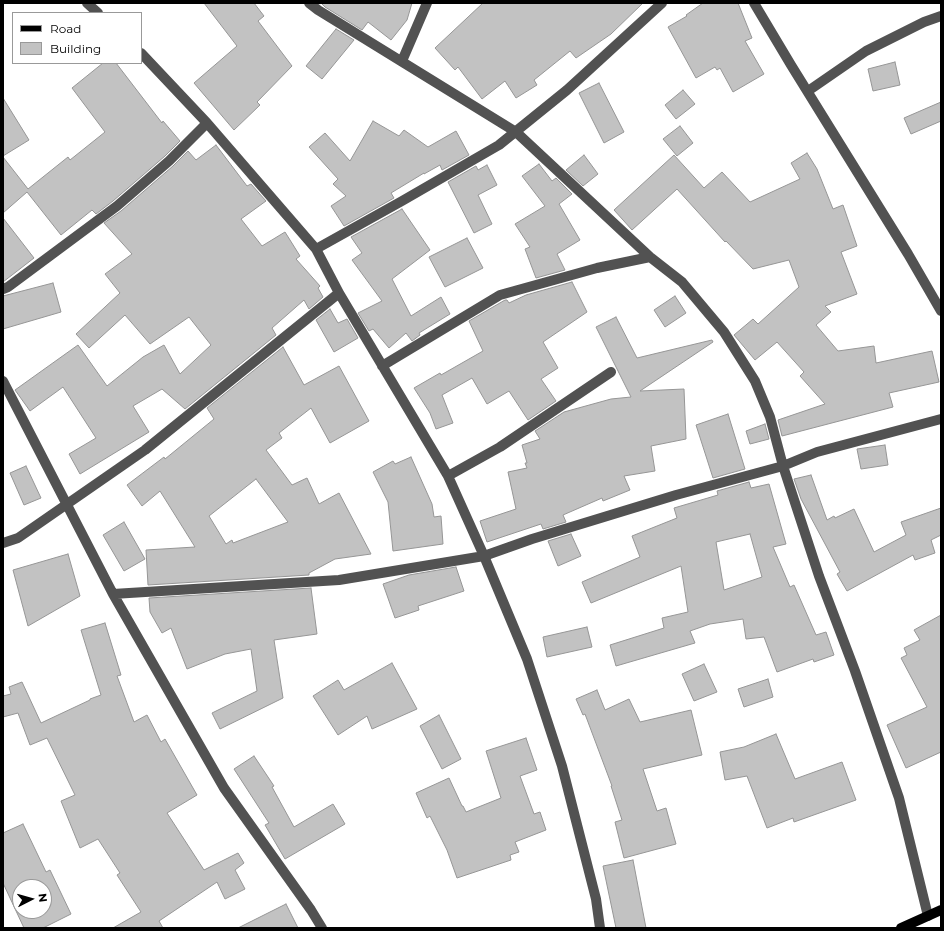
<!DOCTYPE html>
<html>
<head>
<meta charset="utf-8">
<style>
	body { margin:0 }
	#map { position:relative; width:944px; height:931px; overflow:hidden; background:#fff; font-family:Montserrat,sans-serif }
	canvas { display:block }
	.frame { position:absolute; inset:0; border:4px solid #000; pointer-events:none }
	.legend { position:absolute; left:12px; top:12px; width:130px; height:52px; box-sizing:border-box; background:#fff; border:1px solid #999; margin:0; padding:5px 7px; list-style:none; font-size:12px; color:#000 }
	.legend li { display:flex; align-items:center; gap:8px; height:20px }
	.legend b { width:20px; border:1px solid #999 }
	.north { position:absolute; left:12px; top:879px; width:40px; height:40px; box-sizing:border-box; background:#fff; border:1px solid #999; border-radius:50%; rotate:84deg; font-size:11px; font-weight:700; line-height:16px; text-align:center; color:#000 }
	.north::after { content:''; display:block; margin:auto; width:14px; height:18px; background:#000; clip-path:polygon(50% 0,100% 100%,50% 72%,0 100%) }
</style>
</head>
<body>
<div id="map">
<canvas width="944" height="931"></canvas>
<div class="frame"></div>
<ul class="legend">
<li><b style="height:5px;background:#000"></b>Road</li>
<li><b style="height:11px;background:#c2c2c2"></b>Building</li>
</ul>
<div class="north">N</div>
</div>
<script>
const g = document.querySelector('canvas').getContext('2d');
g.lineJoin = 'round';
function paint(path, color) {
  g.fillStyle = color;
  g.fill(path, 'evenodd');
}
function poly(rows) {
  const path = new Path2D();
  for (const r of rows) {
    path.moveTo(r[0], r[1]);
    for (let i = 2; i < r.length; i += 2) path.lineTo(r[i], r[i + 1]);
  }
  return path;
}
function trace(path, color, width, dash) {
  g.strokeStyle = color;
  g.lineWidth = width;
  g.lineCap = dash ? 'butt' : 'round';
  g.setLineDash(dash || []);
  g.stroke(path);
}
const building = poly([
	[204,3,254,3,264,16,258,21,292,66,257,102,260,105,234,130,194,83,237,46,204,3],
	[321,3,412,3,407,20,391,40,368,22,362,30,325,7,321,3],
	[483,3,643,3,611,34,576,58,570,51,534,80,537,85,516,98,505,81,482,99,458,67,455,70,435,48,483,3],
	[703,3,738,3,752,38,745,41,764,74,733,92,720,68,717,70,715,67,696,78,668,27,687,16,686,15,703,3],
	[336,29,354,40,322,79,306,66,336,29],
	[895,62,900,85,873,91,868,69,895,62],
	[103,63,116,63,162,123,163,121,180,141,165,156,113,201,96,214,92,210,61,235,27,192,3,213,3,157,28,189,68,157,70,160,105,132,72,88,103,63],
	[599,83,624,132,604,143,579,93,599,83],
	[683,90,695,104,676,119,665,105,683,90],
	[3,98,29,140,3,156,3,98],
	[941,102,941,121,911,134,904,118,941,102],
	[373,121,399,136,404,130,428,147,456,131,469,155,442,170,440,165,424,174,424,173,391,193,394,198,344,226,331,206,346,196,333,184,338,179,309,147,325,133,350,161,373,121],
	[680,126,693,143,677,156,663,139,680,126],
	[216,145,247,186,251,184,266,201,241,219,262,246,285,232,300,256,296,259,320,286,318,288,323,297,309,309,304,300,272,328,276,335,185,409,162,389,133,406,149,432,80,474,69,454,96,438,63,387,30,411,15,390,78,345,107,386,143,357,164,345,180,374,211,345,189,317,150,344,125,315,89,348,76,334,120,293,105,274,132,254,104,223,121,211,173,166,188,151,196,160,216,145],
	[807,153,817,169,833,209,843,205,857,246,841,252,857,294,825,306,831,312,816,325,838,351,874,346,876,363,932,351,939,382,889,393,893,407,782,436,778,420,825,404,800,376,804,372,777,342,755,360,734,335,753,319,758,324,799,287,789,260,753,269,726,241,725,242,677,189,632,230,614,210,674,155,704,188,722,172,750,202,800,179,791,163,807,153],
	[584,155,598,174,583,186,566,170,584,155],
	[539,164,552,181,556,178,572,194,559,204,580,240,557,254,565,270,536,278,525,249,530,247,515,224,545,206,522,176,539,164],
	[487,165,497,185,478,195,492,224,474,233,448,182,476,166,478,170,487,165],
	[402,209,430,250,392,279,411,316,441,297,450,314,419,333,420,335,412,341,406,333,389,348,373,329,369,331,358,313,382,301,352,260,362,253,351,237,402,209],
	[3,218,34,258,3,282,3,218],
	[467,238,483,268,445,287,429,257,467,238],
	[572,282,587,312,543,342,558,368,541,379,556,401,528,420,509,391,487,404,472,378,442,395,453,423,436,429,430,413,414,388,440,373,441,375,483,351,469,321,505,300,507,300,509,303,526,295,572,282],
	[53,283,61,312,3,329,3,296,53,283],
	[675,296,686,313,665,327,654,310,675,296],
	[330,309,338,323,347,319,358,338,334,352,316,320,330,309],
	[616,317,637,358,712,340,713,342,640,391,684,389,686,439,651,446,655,471,624,476,630,490,603,501,602,498,563,515,566,522,543,529,541,524,487,542,480,521,516,509,508,472,527,468,525,463,527,463,522,445,540,439,535,431,564,412,611,399,631,397,596,327,616,317],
	[283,347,304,385,339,366,369,421,330,443,311,408,279,433,282,438,266,450,292,485,307,478,319,504,339,493,371,554,335,559,309,573,309,575,148,585,146,550,195,547,160,491,142,506,127,485,164,457,165,459,214,419,207,408,283,347],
	[256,479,288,522,233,543,232,540,226,544,209,516,256,479],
	[728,414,745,469,713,478,696,425,728,414],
	[765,424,769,439,750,444,746,431,765,424],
	[885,445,888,465,861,469,857,449,885,445],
	[411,457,432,504,434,517,441,516,443,544,393,551,388,502,373,472,393,461,395,464,411,457],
	[26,466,41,498,24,505,10,473,26,466],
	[811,475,827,520,834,516,835,518,854,509,874,552,906,535,901,522,941,508,941,535,931,540,935,553,915,560,913,555,847,591,837,574,840,572,801,499,794,479,811,475],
	[749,482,751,488,769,484,786,544,773,547,790,587,794,585,816,635,826,632,834,655,814,662,813,659,777,672,764,637,746,639,743,619,710,624,690,631,695,643,616,666,610,645,664,628,662,618,688,612,681,566,591,603,582,582,640,557,632,536,677,518,674,508,718,495,717,491,749,482],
	[750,534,762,577,724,590,716,542,750,534],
	[124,522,145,559,124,571,103,535,124,522],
	[571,534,581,556,558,566,548,541,571,534],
	[68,554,80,596,28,626,13,570,68,554],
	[456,567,464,591,418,606,419,610,395,618,383,584,409,575,456,567],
	[311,588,317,634,274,640,283,698,220,729,212,713,257,691,251,649,225,654,187,669,171,628,162,633,150,612,149,598,311,588],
	[941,615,941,752,906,768,887,725,927,707,901,658,907,655,904,648,920,640,914,630,941,615],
	[105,623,121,675,117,676,134,722,147,715,161,742,165,739,197,795,167,813,204,870,238,853,244,863,235,870,245,889,225,899,217,882,159,921,163,928,113,928,141,912,117,875,120,873,98,839,80,848,61,801,75,795,47,738,30,745,18,713,3,717,3,696,11,694,9,687,22,682,41,723,90,700,90,699,101,695,81,630,105,623],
	[587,627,592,647,547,657,543,637,587,627],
	[392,663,417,709,372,729,367,716,338,735,313,696,338,680,344,690,392,663],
	[704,664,717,692,694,701,682,674,704,664],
	[768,679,773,697,744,707,738,689,768,679],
	[597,690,605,710,629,699,640,722,691,710,702,755,643,769,657,811,666,808,676,844,624,858,615,822,622,820,611,786,612,786,585,714,583,715,576,699,597,690],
	[439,715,461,759,442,769,420,726,439,715],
	[776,734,795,779,842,762,856,800,794,822,793,818,767,828,747,776,725,780,720,752,744,747,776,734],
	[526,738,537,770,520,776,534,814,540,812,546,830,515,842,519,852,510,855,511,860,457,878,447,850,430,816,427,818,416,793,449,778,462,806,463,806,466,812,501,798,486,751,526,738],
	[254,756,274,786,272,787,294,827,333,804,345,824,285,859,265,825,269,823,234,769,254,756],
	[23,824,46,872,50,870,71,914,43,928,24,928,3,883,3,833,23,824],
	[20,887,44,887,44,911,20,911,20,887],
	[633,860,646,928,616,928,603,866,633,860],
	[286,904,298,928,238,928,286,904]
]);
const minor = poly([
	[87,3,98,13],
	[309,3,318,10,516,132,650,257,682,282,724,332,755,381,770,417,783,466,819,576,855,671,899,798,928,916],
	[754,3,791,65,908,254,941,311],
	[141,53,207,123,316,249,339,293,448,476,484,556,527,659,562,766,596,899,600,928],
	[402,61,427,3],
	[808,91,866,51,924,22,941,16],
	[316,249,402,201,499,145,567,90,662,3],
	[3,289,8,287,117,206,169,161,207,123],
	[382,366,500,295,597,268,650,257],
	[3,381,113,594,224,788,311,910,322,928],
	[448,476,500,447,611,372],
	[3,543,18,538,145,450,339,293],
	[113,594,339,580,484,556,532,539,676,495,783,466,817,452,941,419]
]);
const major = poly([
	[901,928,941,910]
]);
paint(building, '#c2c2c2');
trace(building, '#969696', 1);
trace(minor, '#525252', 10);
trace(major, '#000', 10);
</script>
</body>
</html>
